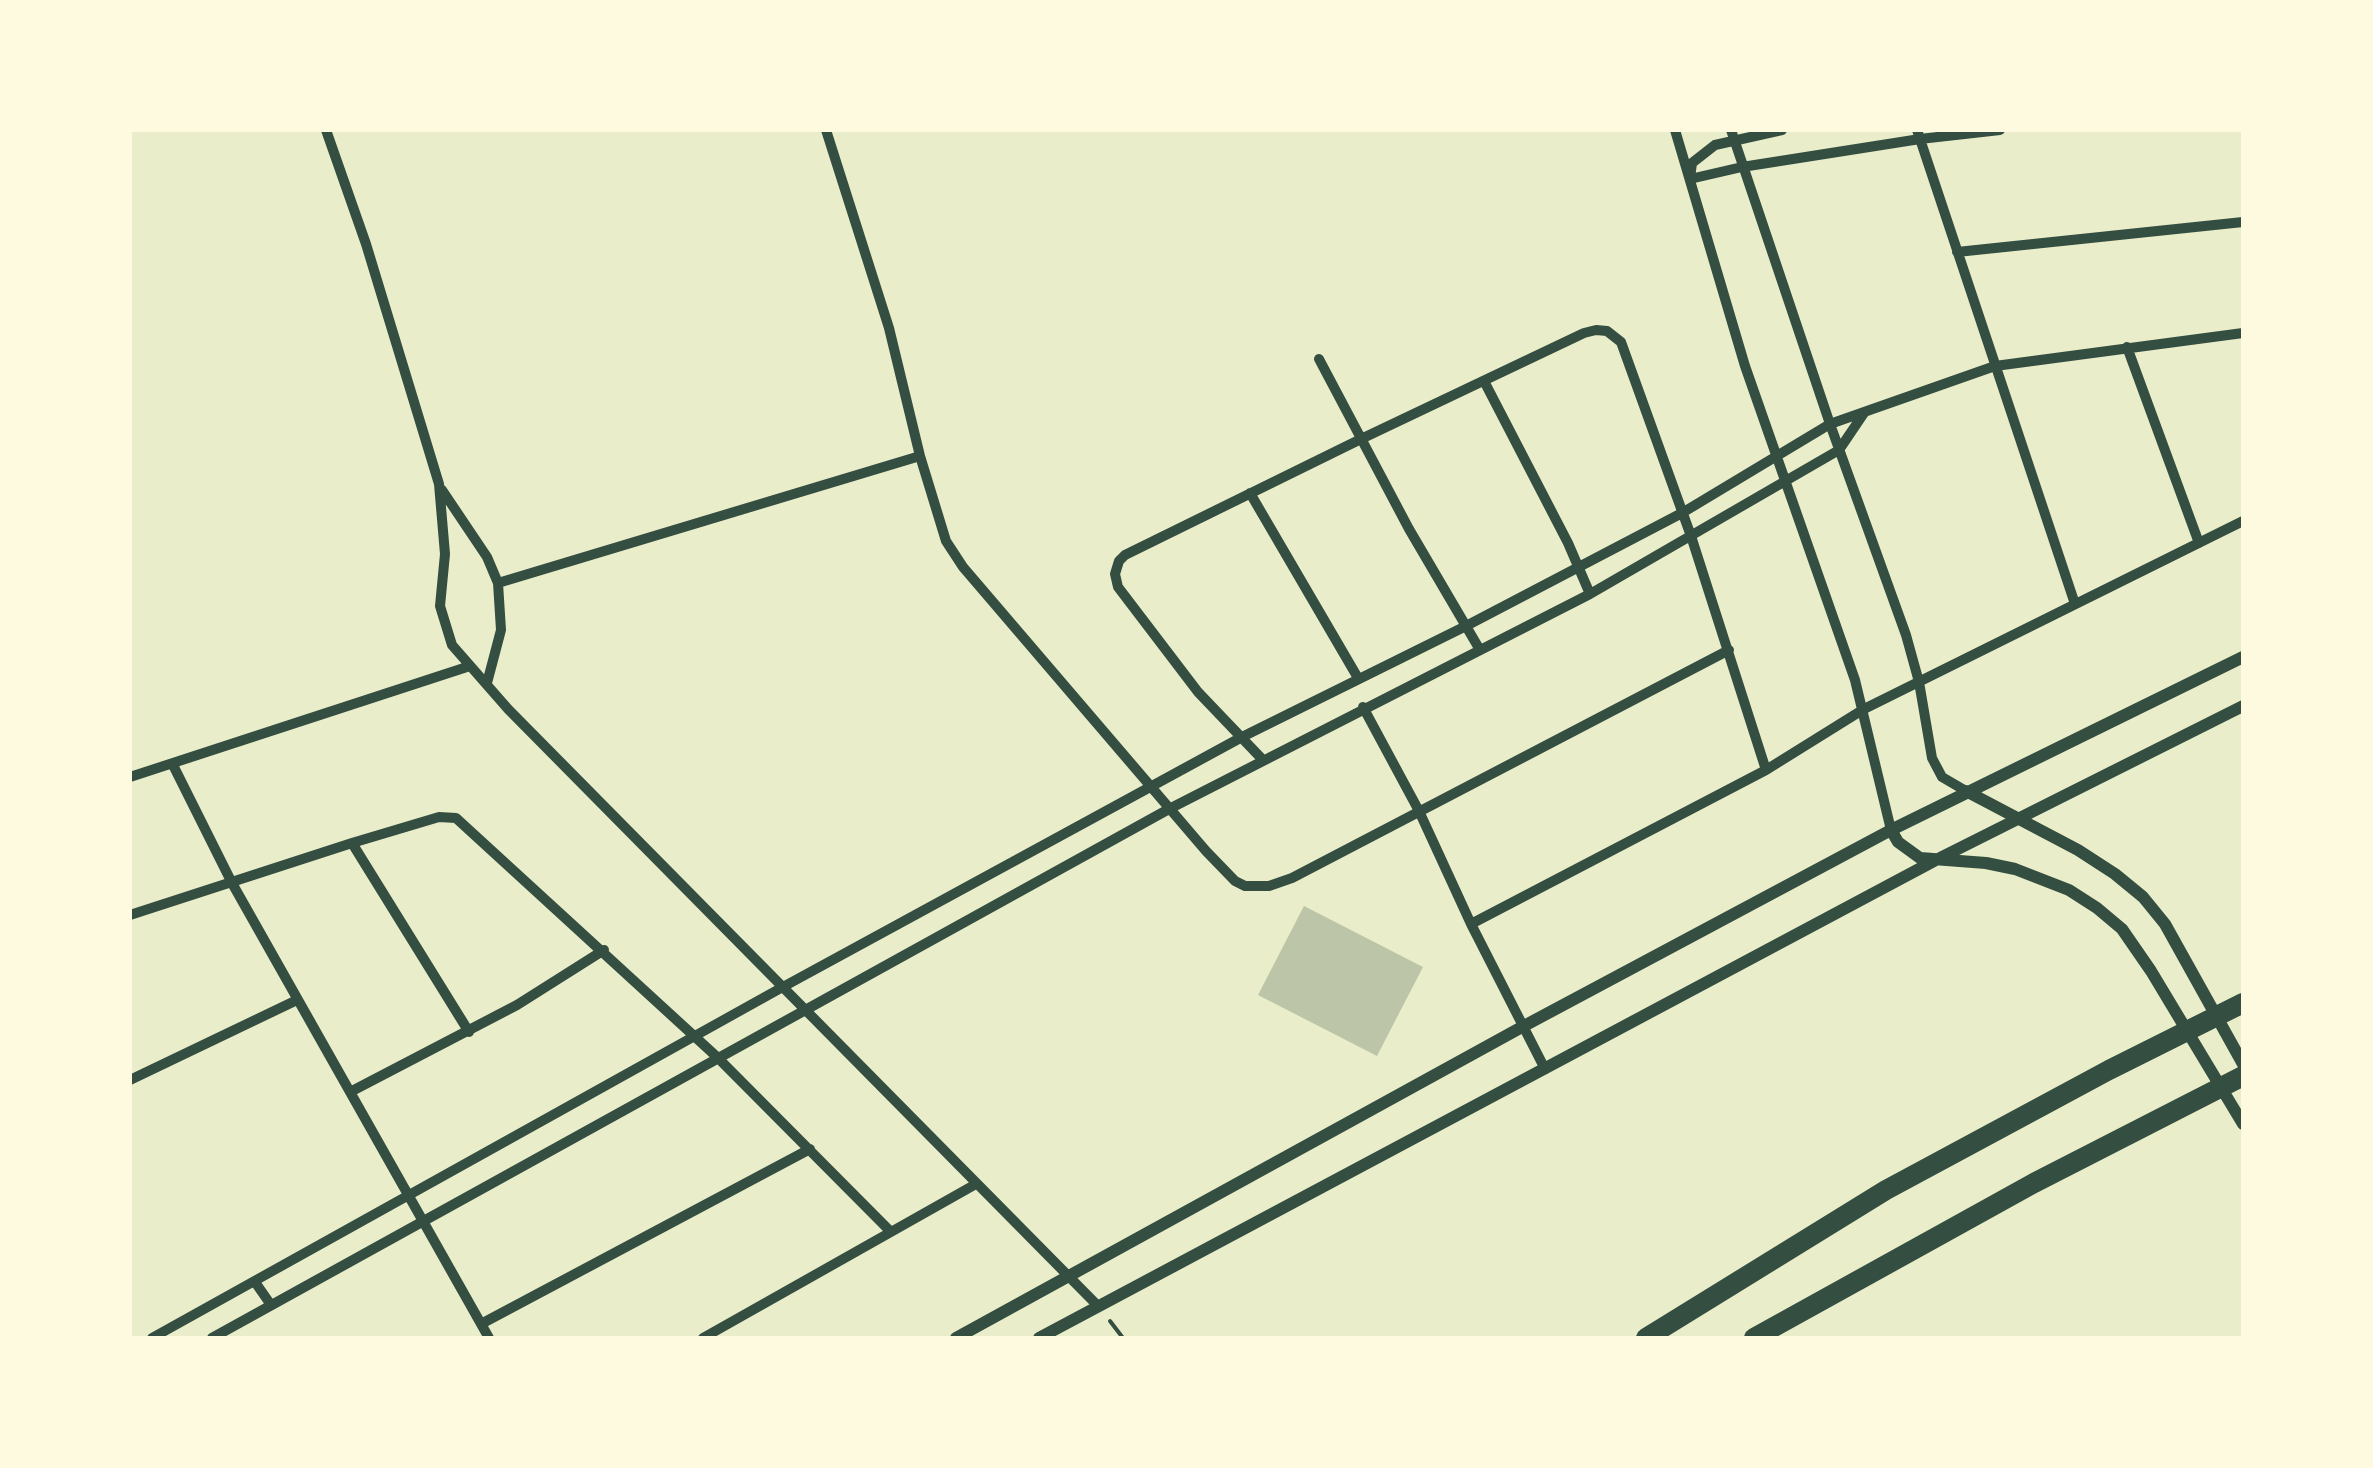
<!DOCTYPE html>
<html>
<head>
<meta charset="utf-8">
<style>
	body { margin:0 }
	#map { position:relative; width:2373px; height:1468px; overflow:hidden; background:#e9edc9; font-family:Helvetica,sans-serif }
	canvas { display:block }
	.frame { position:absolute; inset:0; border:132px solid #fefae0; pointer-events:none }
</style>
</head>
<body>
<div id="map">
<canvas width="2373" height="1468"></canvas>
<div class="frame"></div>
</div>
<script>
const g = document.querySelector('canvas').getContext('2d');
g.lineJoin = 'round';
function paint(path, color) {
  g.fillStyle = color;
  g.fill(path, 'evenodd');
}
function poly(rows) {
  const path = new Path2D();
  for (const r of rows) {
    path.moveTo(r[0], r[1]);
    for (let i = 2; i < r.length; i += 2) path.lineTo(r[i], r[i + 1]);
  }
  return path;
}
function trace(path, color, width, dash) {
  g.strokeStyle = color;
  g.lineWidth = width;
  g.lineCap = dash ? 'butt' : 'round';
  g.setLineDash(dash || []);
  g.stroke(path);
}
const building = poly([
	[1304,906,1423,967,1377,1056,1258,995]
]);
const path = poly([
	[1110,1321,1123,1338]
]);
const minor = poly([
	[326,130,366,244,439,484,445,554,440,606,452,645,508,709,1098,1306],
	[826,130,889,328,920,456,946,541,963,567,1206,851,1235,881,1245,886,1269,886,1292,878,1729,650],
	[1675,130,1745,366,1855,680,1891,830],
	[1731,130,1830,424,1906,635,1919,682,1932,758,1942,777,1966,791],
	[1782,130,1715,145,1692,163,1690,179,1742,167,1920,139,2000,130],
	[1917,130,2075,604],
	[1957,252,2243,222],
	[2127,347,2199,543],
	[1319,359,1409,529,1480,650],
	[1484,381,1568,543,1590,594],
	[442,490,487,557,498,583,501,630,487,683],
	[1250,493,1358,678],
	[498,583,920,456],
	[1363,707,1419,811,1471,924,1545,1069],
	[1262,759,1198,692,1118,587,1115,574,1119,561,1125,555,1361,439,1584,333,1596,330,1607,331,1621,342,1691,536,1766,770],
	[173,765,232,883,489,1338],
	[130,777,470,666],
	[352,843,469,1032],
	[130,915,352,843,439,817,456,818,717,1057,891,1232],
	[1471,924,1766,770,1864,709,2243,521],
	[130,1080,297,1000],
	[352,1091,517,1005,604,950],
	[255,1282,271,1305],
	[481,1324,810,1149],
	[152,1338,781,988,1242,737,1466,626,1682,513,1830,424,1995,366,2243,333],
	[212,1338,1169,809,1590,594,1839,450,1864,413],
	[703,1338,976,1184]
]);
const tertiary = poly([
	[1966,791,2078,850,2115,874,2143,897,2165,924,2243,1064],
	[1891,830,1898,842,1920,858,1986,863,2015,869,2069,890,2097,908,2122,929,2151,971,2243,1124],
	[956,1338,1522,1027,1891,830,2243,657],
	[1039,1338,1934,861,2243,706]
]);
const motorway = poly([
	[1646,1338,1886,1190,2109,1070,2243,1003],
	[1754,1338,2034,1183,2243,1076]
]);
paint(building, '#bcc5a7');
trace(path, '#344e41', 4);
trace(minor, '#344e41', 10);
trace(tertiary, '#344e41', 12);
trace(motorway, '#344e41', 20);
</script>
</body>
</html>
